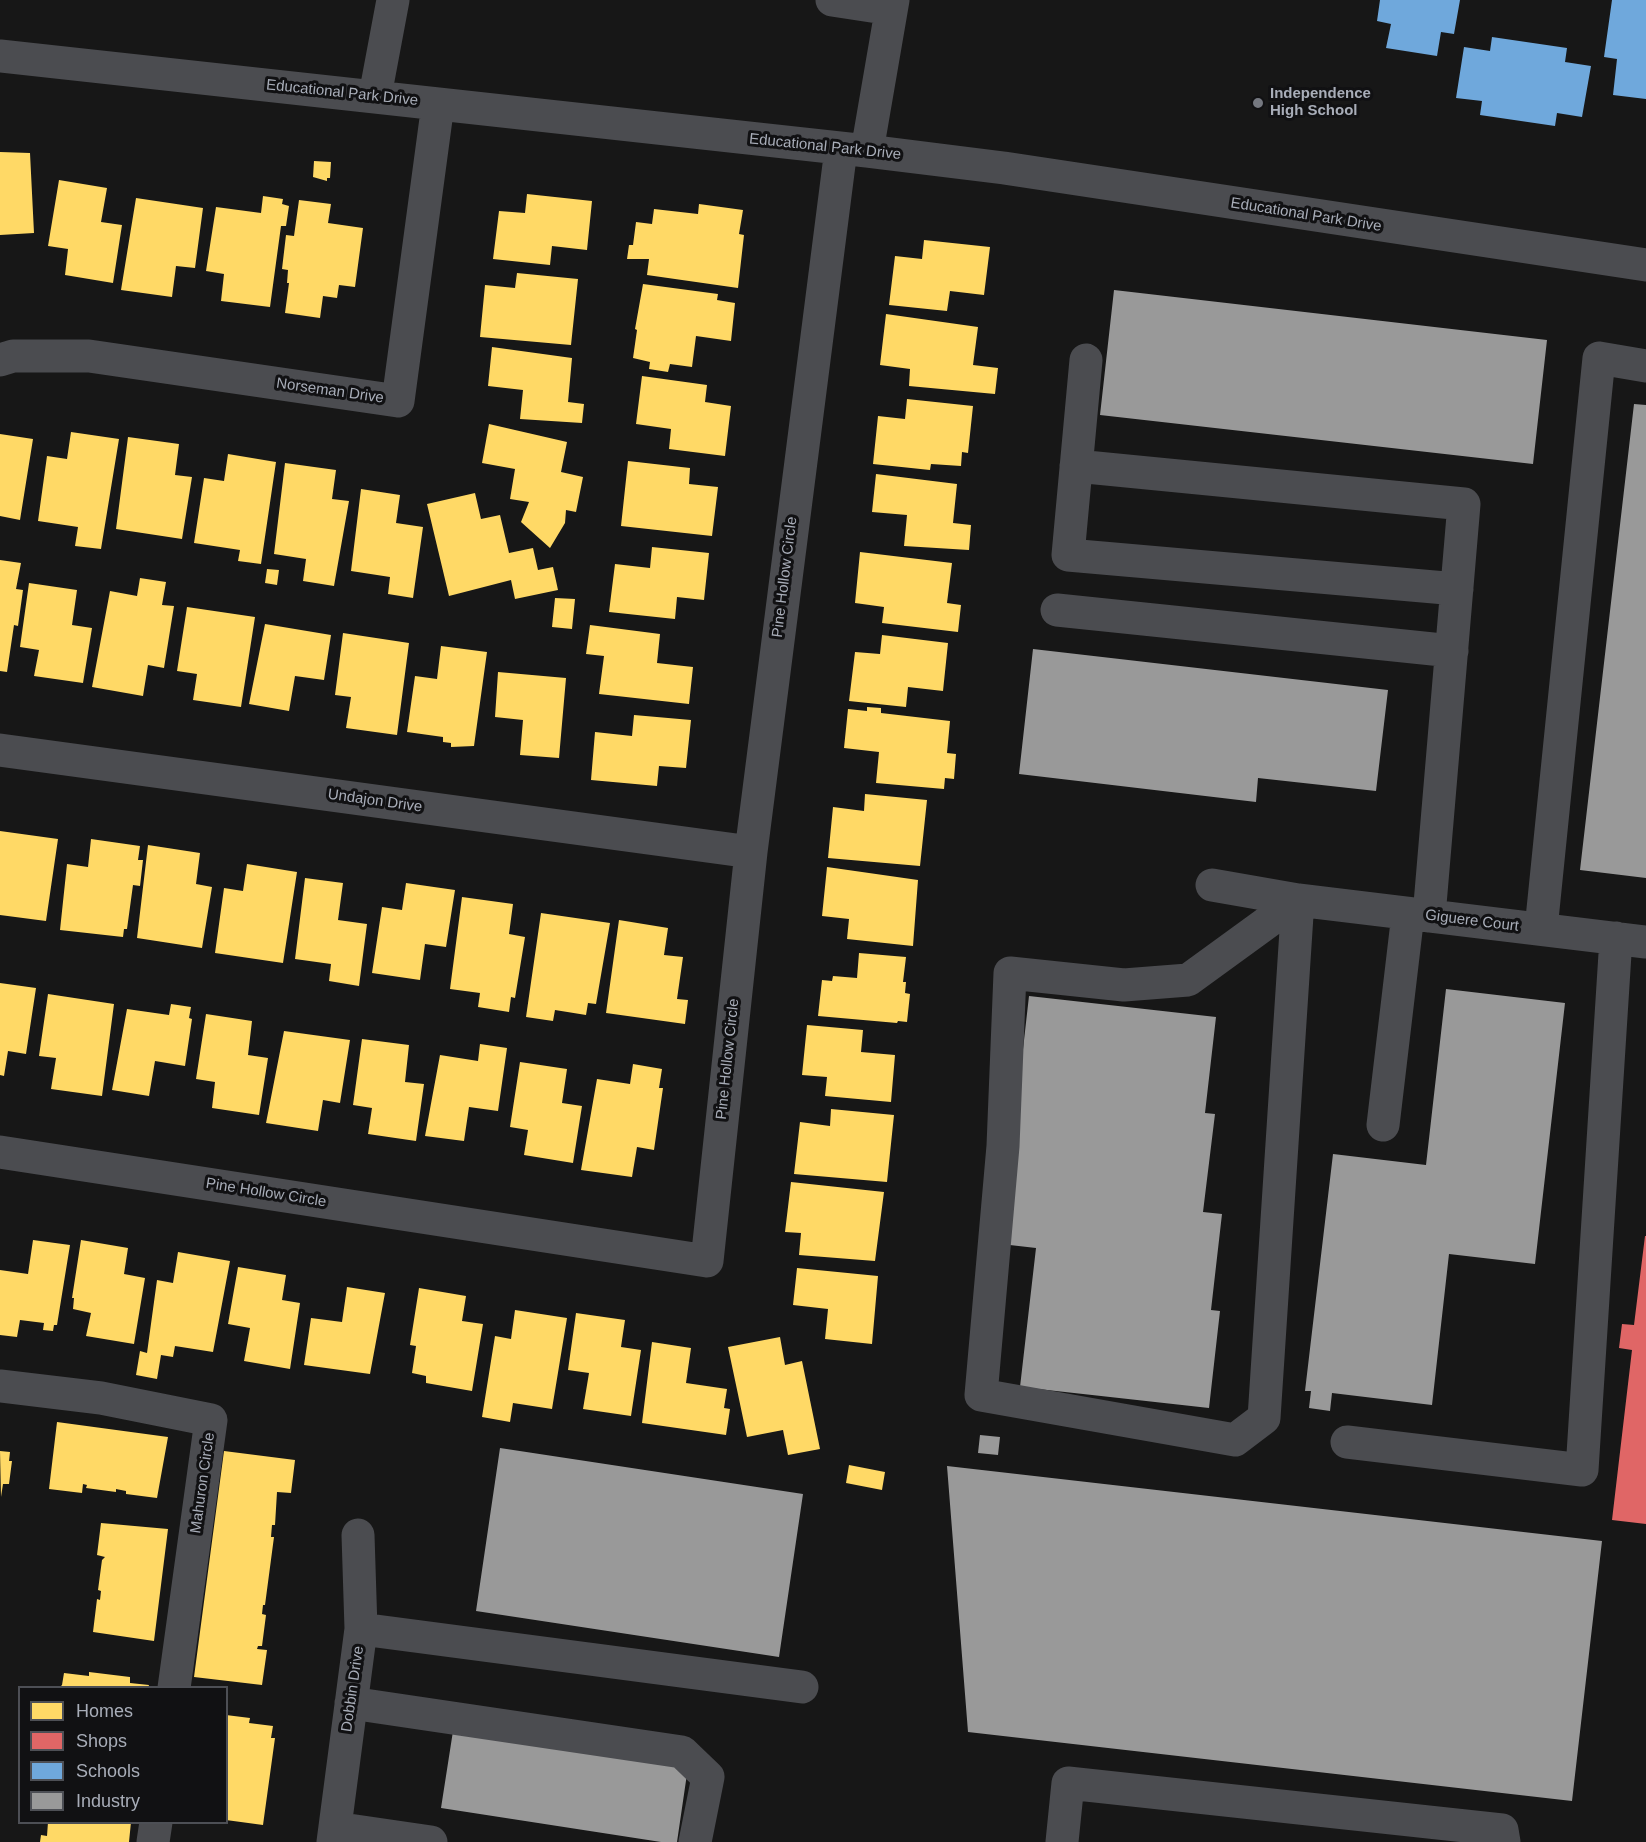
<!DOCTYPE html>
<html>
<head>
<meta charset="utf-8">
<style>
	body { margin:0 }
	#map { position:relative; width:1646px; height:1842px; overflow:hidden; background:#171717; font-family:Arial,sans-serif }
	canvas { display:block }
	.legend { position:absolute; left:18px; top:1686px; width:210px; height:138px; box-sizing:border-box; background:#111113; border:2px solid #4d4f55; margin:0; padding:8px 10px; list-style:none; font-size:18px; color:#a8adb8 }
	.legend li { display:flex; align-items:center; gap:12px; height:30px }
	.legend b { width:30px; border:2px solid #4d4f55 }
</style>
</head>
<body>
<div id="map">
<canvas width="1646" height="1842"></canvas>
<ul class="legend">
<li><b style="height:16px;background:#ffd966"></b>Homes</li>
<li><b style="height:16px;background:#e06666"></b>Shops</li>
<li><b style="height:16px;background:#6fa8dc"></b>Schools</li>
<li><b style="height:16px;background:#999"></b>Industry</li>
</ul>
</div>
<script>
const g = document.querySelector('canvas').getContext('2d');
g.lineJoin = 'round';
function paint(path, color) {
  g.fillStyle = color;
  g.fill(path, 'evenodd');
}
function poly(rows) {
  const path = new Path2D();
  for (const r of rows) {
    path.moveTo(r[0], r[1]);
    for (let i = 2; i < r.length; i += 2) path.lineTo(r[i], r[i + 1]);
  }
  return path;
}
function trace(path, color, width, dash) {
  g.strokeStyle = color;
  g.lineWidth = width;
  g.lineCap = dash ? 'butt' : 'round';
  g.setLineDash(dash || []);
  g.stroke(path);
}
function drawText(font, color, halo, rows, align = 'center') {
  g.font = font + ' Arial,sans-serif';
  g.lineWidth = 6;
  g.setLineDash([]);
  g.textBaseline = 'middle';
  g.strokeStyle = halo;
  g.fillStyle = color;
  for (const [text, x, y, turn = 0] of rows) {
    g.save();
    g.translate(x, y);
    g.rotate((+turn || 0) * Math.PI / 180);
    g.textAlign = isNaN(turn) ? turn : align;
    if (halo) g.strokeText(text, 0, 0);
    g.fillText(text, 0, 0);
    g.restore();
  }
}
const homes = poly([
	[0,152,30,153,34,233,0,235],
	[314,161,331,162,330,178,327,178,327,181,313,177],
	[59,180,107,188,101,222,122,225,113,283,65,275,68,249,48,246],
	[527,194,592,201,587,250,552,246,550,265,493,259,499,211,525,213],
	[263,196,283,199,282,204,289,206,286,226,281,226,270,307,221,301,224,274,206,271,216,207,261,213],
	[136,198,203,208,195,268,176,266,172,297,121,290],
	[299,200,331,204,328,223,363,228,355,287,339,285,337,298,323,296,320,318,285,313,289,283,287,283,288,270,282,269,286,235,294,236],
	[699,204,743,210,739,234,744,235,738,288,647,275,649,259,627,259,629,245,633,245,636,222,652,224,654,209,698,214],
	[924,240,990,247,984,295,950,291,947,311,889,305,895,256,922,259],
	[517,273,578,279,571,345,480,337,485,285,515,288],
	[643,284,718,294,717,300,735,303,731,341,696,336,692,367,670,364,668,372,649,369,650,362,633,358,637,330,635,329],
	[886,314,978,327,973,365,998,368,995,394,909,386,910,369,880,365],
	[492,347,572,358,568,402,584,404,582,423,520,419,523,390,488,386],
	[642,376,707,385,705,402,731,406,725,456,669,449,671,429,636,424],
	[907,399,973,406,968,453,962,452,961,466,931,464,930,470,873,464,878,416,905,419],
	[489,424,567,442,561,472,583,477,576,512,566,510,565,523,550,548,521,522,529,502,510,499,515,469,482,463],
	[71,432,119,439,101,549,75,546,78,527,38,521,47,456,67,459],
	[0,434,33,439,20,520,0,516],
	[128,437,179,444,175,475,192,477,182,539,116,529],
	[228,454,276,462,261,564,238,561,240,550,194,543,204,478,224,481],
	[628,461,690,468,689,484,718,487,712,536,621,526],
	[285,463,336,470,332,499,349,501,334,586,303,581,306,559,274,554],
	[876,474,957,484,953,523,971,525,969,550,904,546,907,515,872,512],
	[361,489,400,495,396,523,423,527,413,598,388,594,390,577,351,571],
	[475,493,481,519,500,515,509,553,533,548,538,570,553,567,558,590,515,599,511,580,449,596,427,504],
	[652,547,709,553,704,600,677,597,675,619,609,612,615,564,650,568],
	[860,552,952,563,947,603,961,605,958,632,882,623,884,607,855,603],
	[0,560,21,563,16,589,23,590,18,626,14,625,7,672,0,671],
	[267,569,279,570,277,585,265,583],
	[140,578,166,582,162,605,174,606,164,668,148,665,143,696,92,687,110,591,137,596],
	[29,583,77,590,72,625,92,628,83,683,34,676,39,650,20,647],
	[555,598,575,599,572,629,552,627],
	[187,607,255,617,241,707,193,700,197,674,177,671],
	[265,624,331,635,324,680,295,676,289,711,249,704],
	[590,625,660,634,657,663,693,667,689,704,599,694,604,656,586,654],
	[343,633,409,643,397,735,346,728,351,697,335,695],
	[882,635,948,643,943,691,908,687,906,707,849,701,855,652,880,654],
	[441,646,487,652,474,746,451,747,451,743,443,742,443,737,407,732,415,676,437,679],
	[498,672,566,678,559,758,520,755,523,720,495,717],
	[867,707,881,708,881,713,950,721,947,753,956,754,954,779,945,778,944,789,876,783,879,752,844,748,848,709,867,711],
	[634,715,691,720,686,768,659,766,657,786,591,780,595,732,632,736],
	[865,794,927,800,920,866,828,858,833,807,864,811],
	[0,831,58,839,46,921,0,915],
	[91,839,140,846,138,860,143,860,140,886,133,885,127,929,124,929,123,937,60,930,67,864,88,867],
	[148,845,200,853,196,884,212,887,202,948,137,938],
	[247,864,297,872,283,963,215,953,224,888,243,891],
	[827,867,918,880,913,946,847,939,849,919,822,916],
	[305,878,343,883,338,920,367,924,359,986,329,981,331,964,295,959],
	[406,883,455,890,446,947,425,944,420,980,372,973,382,907,402,910],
	[462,897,513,904,509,934,525,937,515,998,511,997,509,1012,478,1007,480,993,450,989],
	[541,913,610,923,596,1004,588,1003,586,1015,555,1010,553,1021,526,1017],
	[619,920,668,928,664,955,683,957,677,999,688,1000,685,1024,606,1013],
	[859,953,906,957,903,982,906,982,905,993,910,994,907,1022,898,1021,897,1023,818,1016,822,980,832,981,833,976,857,978],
	[0,983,36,988,26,1054,8,1051,4,1076,0,1075],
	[48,994,114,1004,102,1096,51,1089,56,1058,39,1056],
	[171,1004,191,1007,189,1018,192,1019,185,1066,155,1061,149,1096,112,1090,127,1009,169,1015],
	[206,1014,252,1021,248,1055,268,1058,259,1115,212,1108,215,1082,196,1079],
	[807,1025,863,1030,861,1052,895,1055,891,1102,825,1096,827,1077,802,1075],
	[284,1031,350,1040,340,1103,323,1100,318,1131,266,1123],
	[362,1039,409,1045,405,1082,424,1084,416,1141,368,1134,372,1108,353,1105],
	[480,1044,507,1048,498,1111,469,1107,464,1141,425,1136,440,1055,478,1061],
	[520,1062,567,1069,562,1103,582,1106,573,1163,524,1155,528,1130,510,1127],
	[633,1064,662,1069,659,1088,663,1088,654,1150,637,1147,632,1177,581,1170,597,1079,630,1084],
	[831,1109,894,1115,887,1182,794,1174,800,1122,830,1126],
	[791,1182,884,1192,875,1261,799,1255,801,1233,785,1232],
	[33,1240,70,1245,57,1325,54,1325,53,1331,43,1330,44,1323,20,1320,17,1337,0,1335,0,1270,28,1274],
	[81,1240,128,1248,124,1274,145,1278,134,1344,86,1336,91,1313,73,1309,74,1298,72,1298],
	[178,1252,230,1261,213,1352,175,1346,173,1357,161,1355,157,1379,136,1375,140,1351,147,1353,157,1280,173,1283],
	[238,1267,286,1275,282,1300,300,1303,290,1369,244,1361,250,1328,228,1324],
	[797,1268,878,1276,872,1344,825,1339,828,1309,793,1305],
	[347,1287,385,1293,370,1374,304,1365,311,1318,342,1322],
	[419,1288,466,1296,462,1321,483,1324,472,1391,426,1383,426,1376,412,1373,416,1346,410,1345],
	[515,1310,567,1318,552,1409,513,1403,510,1422,482,1417,495,1336,511,1339],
	[576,1313,625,1320,621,1347,641,1350,631,1416,583,1409,589,1373,568,1370],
	[780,1337,785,1365,802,1361,820,1449,788,1455,783,1430,747,1437,728,1347],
	[652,1342,691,1348,686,1383,727,1389,724,1408,730,1409,726,1435,642,1423],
	[57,1422,168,1437,157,1498,126,1494,126,1491,116,1489,116,1492,86,1488,87,1485,83,1484,82,1493,49,1489],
	[0,1451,10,1452,9,1461,12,1461,9,1484,3,1484,1,1497],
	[224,1451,295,1460,291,1493,277,1492,275,1525,272,1525,271,1537,274,1537,265,1605,263,1605,262,1614,266,1615,262,1646,258,1646,257,1649,267,1650,262,1685,194,1677],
	[849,1465,885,1472,882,1490,846,1483],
	[101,1523,168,1529,154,1641,93,1632,97,1599,100,1600,101,1591,98,1590,102,1560,105,1557,97,1555],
	[89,1672,130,1677,130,1683,149,1685,148,1688,59,1688,62,1685,64,1673,89,1676],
	[226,1715,250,1718,249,1723,273,1726,271,1738,275,1738,263,1825,226,1820],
	[48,1822,131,1822,129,1842,40,1842,41,1835,47,1836]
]);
const shops = poly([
	[1645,1236,1646,1236,1646,1524,1612,1520,1632,1350,1619,1348,1622,1324,1634,1325]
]);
const schools = poly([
	[1380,0,1460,0,1454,34,1441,32,1437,56,1386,48,1391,24,1377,21],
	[1612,0,1646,0,1646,99,1613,95,1617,59,1604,57],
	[1492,37,1567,48,1565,62,1591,66,1582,117,1557,113,1555,126,1480,115,1482,101,1456,98,1464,47,1490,51]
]);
const industry = poly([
	[1114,290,1547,340,1533,464,1100,415],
	[1634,404,1646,405,1646,878,1580,870],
	[1033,649,1388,690,1376,791,1258,778,1256,802,1019,774],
	[1446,989,1565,1003,1535,1264,1449,1254,1432,1405,1332,1393,1330,1411,1309,1408,1311,1391,1305,1391,1333,1154,1426,1165],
	[1029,996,1216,1017,1205,1113,1215,1114,1203,1212,1222,1214,1211,1310,1220,1311,1209,1408,1020,1387,1036,1248,1001,1244],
	[980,1435,1000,1437,998,1455,978,1453],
	[500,1448,803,1494,779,1657,476,1611],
	[947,1466,1602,1541,1572,1801,968,1732],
	[453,1731,688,1767,677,1842,661,1842,441,1808]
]);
const minor = poly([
	[832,0,891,9],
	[0,56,867,151,1004,168,1646,265],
	[375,96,393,0],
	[867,151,893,0],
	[0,360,13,356,89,356,398,401,438,104],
	[1086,360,1068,555,1457,589],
	[1076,466,1464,504,1429,916],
	[1057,610,1452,651],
	[0,750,751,852],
	[1212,885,1298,900,1646,942],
	[1298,900,1264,1418,1235,1440,981,1395,1003,1146,1010,973,1124,985,1188,980,1298,900],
	[1541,929,1599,358,1646,366],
	[1383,1125,1408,914],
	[0,1152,707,1261,751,852,841,149],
	[0,1386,101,1398,211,1420,174,1688],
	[1347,1442,1582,1470,1616,938],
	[361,1629,802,1687],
	[351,1703,682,1752,708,1777,695,1842],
	[335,1828,431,1842],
	[153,1842,156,1822],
	[333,1842,361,1629,358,1535],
	[1062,1842,1068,1783,1502,1830,1504,1842]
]);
const markers = [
	[1258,103,6,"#757880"]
];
const streetNames = [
	["Educational Park Drive",342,93,6],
	["Educational Park Drive",825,147,6],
	["Educational Park Drive",1306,215,9],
	["Norseman Drive",330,391,8],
	["Pine Hollow Circle",785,577,-83],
	["Undajon Drive",375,801,8],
	["Giguere Court",1472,921,7],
	["Pine Hollow Circle",728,1059,-84],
	["Pine Hollow Circle",266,1193,9],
	["Mahuron Circle",203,1483,-82],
	["Dobbin Drive",353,1689,-82]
];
const poiNames = [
	["Independence",1270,94],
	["High School",1270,111]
];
paint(homes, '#ffd966');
paint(shops, '#e06666');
paint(schools, '#6fa8dc');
paint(industry, '#999');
trace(minor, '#4b4c50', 33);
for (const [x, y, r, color] of markers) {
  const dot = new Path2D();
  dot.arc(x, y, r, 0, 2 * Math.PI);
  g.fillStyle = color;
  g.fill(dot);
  trace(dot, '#111113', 2);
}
drawText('15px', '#a8adb8', '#111113', streetNames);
drawText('bold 15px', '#a8adb8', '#111113', poiNames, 'left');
</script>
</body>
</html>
